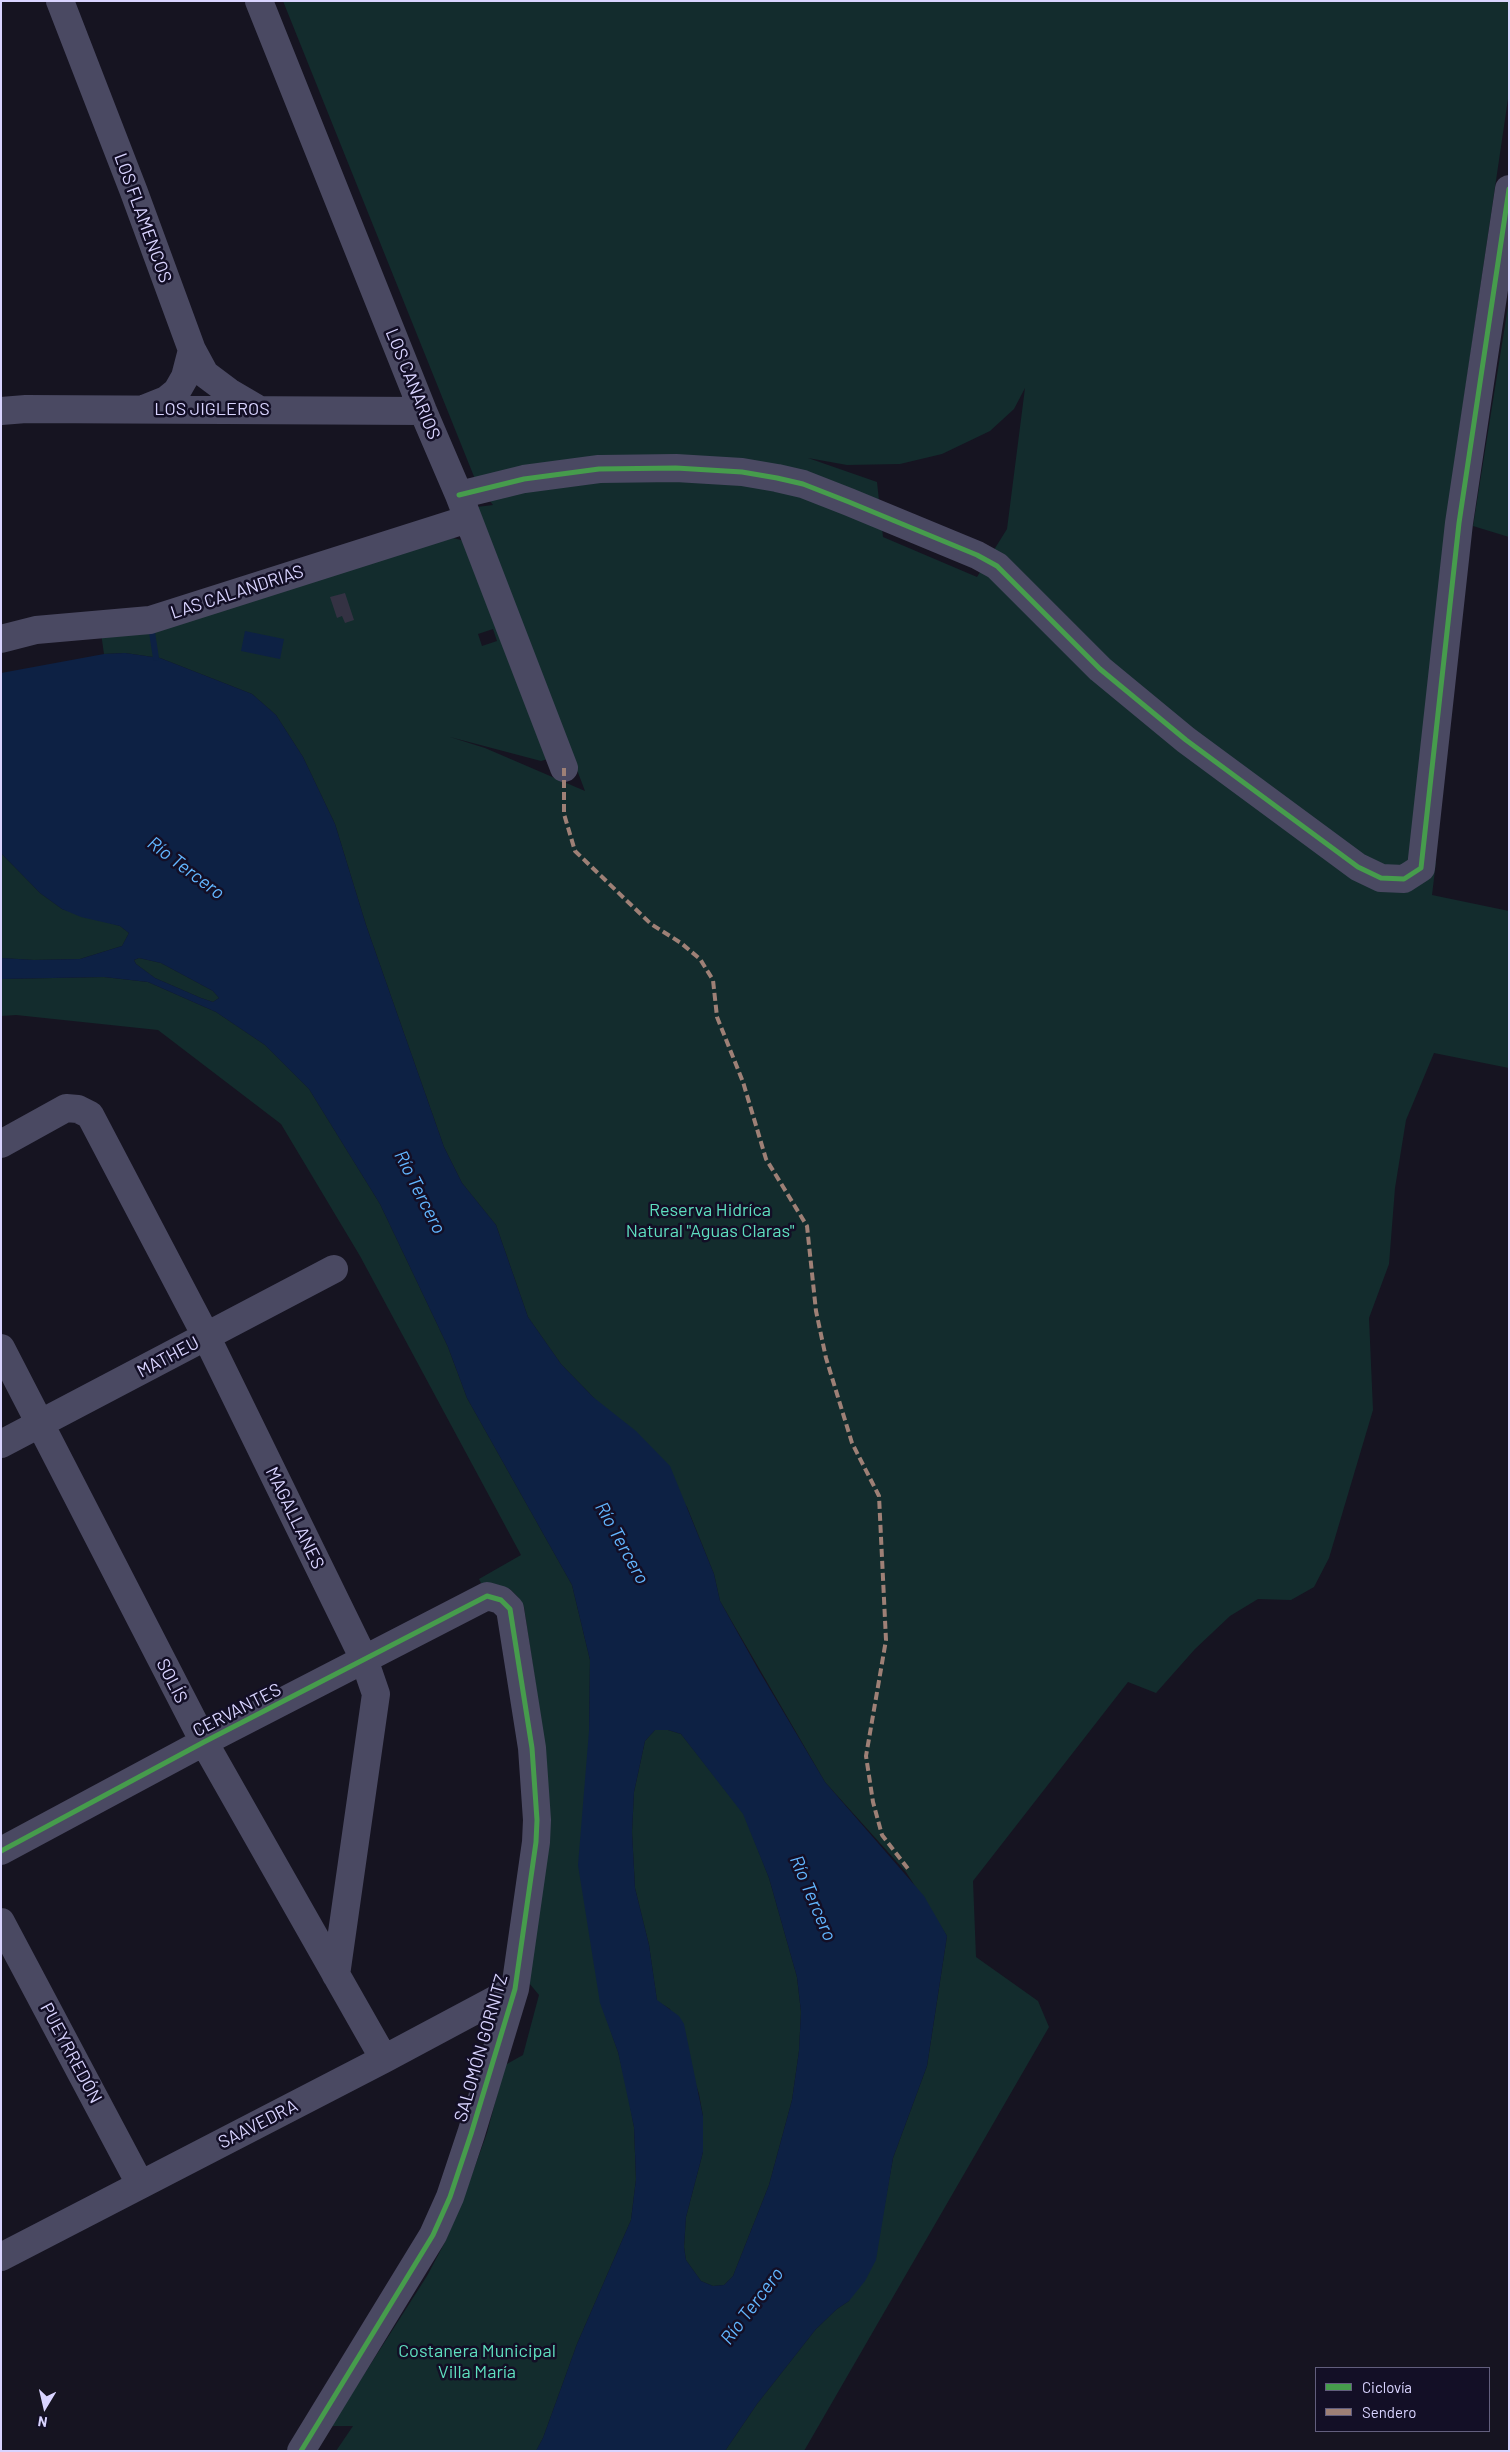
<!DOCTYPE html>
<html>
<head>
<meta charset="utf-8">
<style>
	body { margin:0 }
	#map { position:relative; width:1510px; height:2452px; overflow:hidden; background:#161421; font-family:Barlow,sans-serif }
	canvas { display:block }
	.frame { position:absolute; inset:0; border:2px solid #d9d4ff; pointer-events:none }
	.legend { position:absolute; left:1315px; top:2367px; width:175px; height:65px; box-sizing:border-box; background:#130f26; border:1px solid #625e7d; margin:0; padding:6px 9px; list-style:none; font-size:15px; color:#d9d4ff }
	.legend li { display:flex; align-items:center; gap:10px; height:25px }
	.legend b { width:25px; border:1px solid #625e7d }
	.north { position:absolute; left:20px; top:2382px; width:50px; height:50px; -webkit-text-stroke:4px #130f26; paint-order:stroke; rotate:189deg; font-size:14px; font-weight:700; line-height:20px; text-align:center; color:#d9d4ff }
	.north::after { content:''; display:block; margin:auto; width:18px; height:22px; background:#d9d4ff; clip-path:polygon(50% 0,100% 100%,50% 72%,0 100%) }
</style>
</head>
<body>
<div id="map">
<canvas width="1510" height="2452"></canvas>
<div class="frame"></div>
<ul class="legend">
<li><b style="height:6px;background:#469c4c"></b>Ciclovía</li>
<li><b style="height:6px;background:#9e8076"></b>Sendero</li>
</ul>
<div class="north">N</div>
</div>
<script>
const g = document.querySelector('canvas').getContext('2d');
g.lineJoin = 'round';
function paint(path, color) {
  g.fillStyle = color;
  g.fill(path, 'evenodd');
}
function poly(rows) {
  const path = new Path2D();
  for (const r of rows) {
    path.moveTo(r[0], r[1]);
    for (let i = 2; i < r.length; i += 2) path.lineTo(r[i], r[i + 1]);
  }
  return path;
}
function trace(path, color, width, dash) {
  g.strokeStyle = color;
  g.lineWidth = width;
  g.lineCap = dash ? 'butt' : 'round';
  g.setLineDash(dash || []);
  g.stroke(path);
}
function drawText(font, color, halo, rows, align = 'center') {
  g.font = font + ' Barlow,sans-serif';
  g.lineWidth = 5;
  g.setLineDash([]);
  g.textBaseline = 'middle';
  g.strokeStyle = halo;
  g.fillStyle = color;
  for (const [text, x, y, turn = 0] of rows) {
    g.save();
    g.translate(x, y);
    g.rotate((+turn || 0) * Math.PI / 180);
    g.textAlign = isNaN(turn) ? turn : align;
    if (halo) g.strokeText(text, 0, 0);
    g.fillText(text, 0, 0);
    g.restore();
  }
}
const green = poly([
	[283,1,1509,1,1509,92,1446,521,1411,856,1436,862,1432,895,1509,911,1509,1068,1434,1053,1406,1120,1395,1188,1389,1264,1369,1318,1373,1410,1329,1558,1314,1587,1291,1600,1258,1599,1230,1616,1195,1649,1156,1693,1128,1682,973,1881,976,1957,1038,2001,1049,2027,804,2451,725,2451,757,2404,816,2329,837,2309,849,2301,884,2208,893,2158,927,2066,947,1936,906,1872,825,1782,720,1601,714,1574,687,1507,593,1397,561,1364,528,1317,496,1225,462,1183,444,1147,366,925,335,824,303,757,276,715,252,694,160,658,125,653,104,654,101,633,453,538,461,540,466,543,551,758,541,761,450,737,485,748,585,791,477,507,493,505,477,484],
	[1025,388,1007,529,977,577,883,537,877,482,808,458,847,465,900,464,942,454,990,431,1014,409],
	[493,629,497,641,482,646,478,634],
	[1509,300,1509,537,1473,526],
	[1,853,40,893,62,909,120,926,129,933,122,946,80,959,34,960,1,958],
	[139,958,161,963,213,991,219,998,213,1002,201,998,155,978,136,964,134,960],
	[104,977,148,982,216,1012,265,1045,309,1089,380,1204,448,1347,467,1398,572,1585,590,1660,589,1731,601,2003,618,2052,626,2084,634,2127,636,2179,631,2220,577,2344,543,2438,536,2451,336,2451,353,2426,331,2426,427,2276,445,2242,462,2202,487,2133,505,2065,523,2055,539,1995,529,1983,550,1837,545,1748,524,1607,518,1597,510,1589,496,1585,482,1585,479,1579,521,1555,360,1256,281,1124,158,1030,16,1015,1,1016,1,979],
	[655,1730,668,1730,681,1734,744,1814,769,1878,797,1977,801,2012,799,2051,792,2100,769,2185,733,2276,724,2285,713,2286,701,2281,686,2260,684,2247,686,2217,703,2152,703,2116,699,2094,670,2009,657,2001,649,1945,635,1888,632,1832,634,1792,645,1741]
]);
const water = poly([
	[245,631,284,639,280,659,241,651],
	[125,653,160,658,252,694,276,715,303,757,335,824,366,925,444,1147,462,1183,496,1225,528,1317,561,1364,593,1397,636,1431,670,1466,714,1574,720,1601,758,1669,825,1782,924,1896,947,1936,927,2066,893,2158,876,2260,865,2281,849,2301,837,2309,816,2329,757,2404,725,2451,536,2451,543,2438,577,2344,631,2220,636,2179,634,2127,618,2052,600,2003,578,1865,589,1731,590,1660,572,1585,467,1398,448,1347,380,1204,309,1089,265,1045,216,1012,148,982,104,977,1,979,1,958,34,960,80,959,122,946,129,933,120,926,81,917,62,909,40,893,1,853,1,673,104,654],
	[139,958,161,963,213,991,219,998,213,1002,201,998,155,978,136,964,134,960],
	[655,1730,668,1730,681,1734,743,1814,769,1878,797,1977,801,2012,799,2051,792,2100,769,2185,733,2276,724,2285,713,2286,701,2281,686,2260,684,2247,686,2217,703,2152,703,2116,684,2024,679,2016,657,2000,649,1945,635,1888,632,1832,634,1792,645,1741]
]);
const stream = poly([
	[151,626,156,658]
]);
const building = poly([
	[345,593,354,620,345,623,342,616,337,618,330,597]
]);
const minor = poly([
	[60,1,134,192,192,350,205,374,229,392,258,409],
	[259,1,423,411,459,495,564,768],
	[146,408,166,400,177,391,185,377,192,350],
	[1,411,26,409,423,411],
	[459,495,524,479,599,469,676,468,742,472,777,478,803,484,849,502,977,555,997,566,1100,669,1186,740,1358,867,1381,878,1404,879,1421,868,1459,523,1509,189],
	[1,639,36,630,150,620,468,519],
	[1,1144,66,1108,78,1109,90,1115,206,1336,364,1659,376,1694,336,1975],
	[1,1348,204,1742,384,2059],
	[1,1444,334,1269],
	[1,1851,204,1742,487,1596,501,1600,510,1609,532,1748,537,1820,536,1842,515,1989,471,2134,450,2197,433,2235,301,2451],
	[1,1922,140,2184],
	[1,2257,384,2059,515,1989]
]);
const quiet = poly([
	[564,768,564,814,575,851,651,924,681,943,700,959,713,980,717,1017,743,1082,766,1159,807,1226,816,1311,826,1358,852,1443,879,1496,886,1640,866,1756,873,1802,882,1835,909,1870]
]);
const cycleway = poly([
	[459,495,524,479,599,469,676,468,742,472,777,478,803,484,849,502,977,555,997,566,1100,669,1186,740,1358,867,1381,878,1404,879,1421,868,1459,523,1509,189],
	[1,1851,204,1742,487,1596,501,1600,510,1609,532,1748,537,1820,536,1842,515,1989,471,2134,450,2197,433,2235,301,2451]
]);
const streetNames = [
	["LOS FLAMENCOS",143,218,70],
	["LOS CANARIOS",413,384,68],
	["LOS JIGLEROS",212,409],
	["LAS CALANDRIAS",237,592,-18],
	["MATHEU",168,1357,-28],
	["MAGALLANES",295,1518,64],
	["SOLÍS",172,1681,63],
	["CERVANTES",237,1710,-27],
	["SALOMÓN GORNITZ",481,2048,-74],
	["PUEYRREDÓN",71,2053,62],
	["SAAVEDRA",258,2124,-27]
];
const parkNames = [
	["Reserva Hidríca",710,1210],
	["Natural \"Aguas Claras\"",710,1231],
	["Costanera Municipal",477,2351],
	["Villa María",477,2372]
];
const waterNames = [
	["Río Tercero",186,868,37],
	["Río Tercero",420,1192,63],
	["Río Tercero",622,1543,61],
	["Río Tercero",813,1898,67],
	["Río Tercero",752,2306,-53]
];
paint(green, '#132c2d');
paint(water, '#0d2144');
trace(stream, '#0d2144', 6);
paint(building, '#343243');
trace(minor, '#4a4962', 28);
trace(quiet, '#9e8076', 4, [8, 4]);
trace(cycleway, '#469c4c', 5);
drawText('18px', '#d9d4ff', '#130f26', streetNames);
drawText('18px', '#5fe0c0', '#130f26', parkNames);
drawText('italic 19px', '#62b6ff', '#130f26', waterNames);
</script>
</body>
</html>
